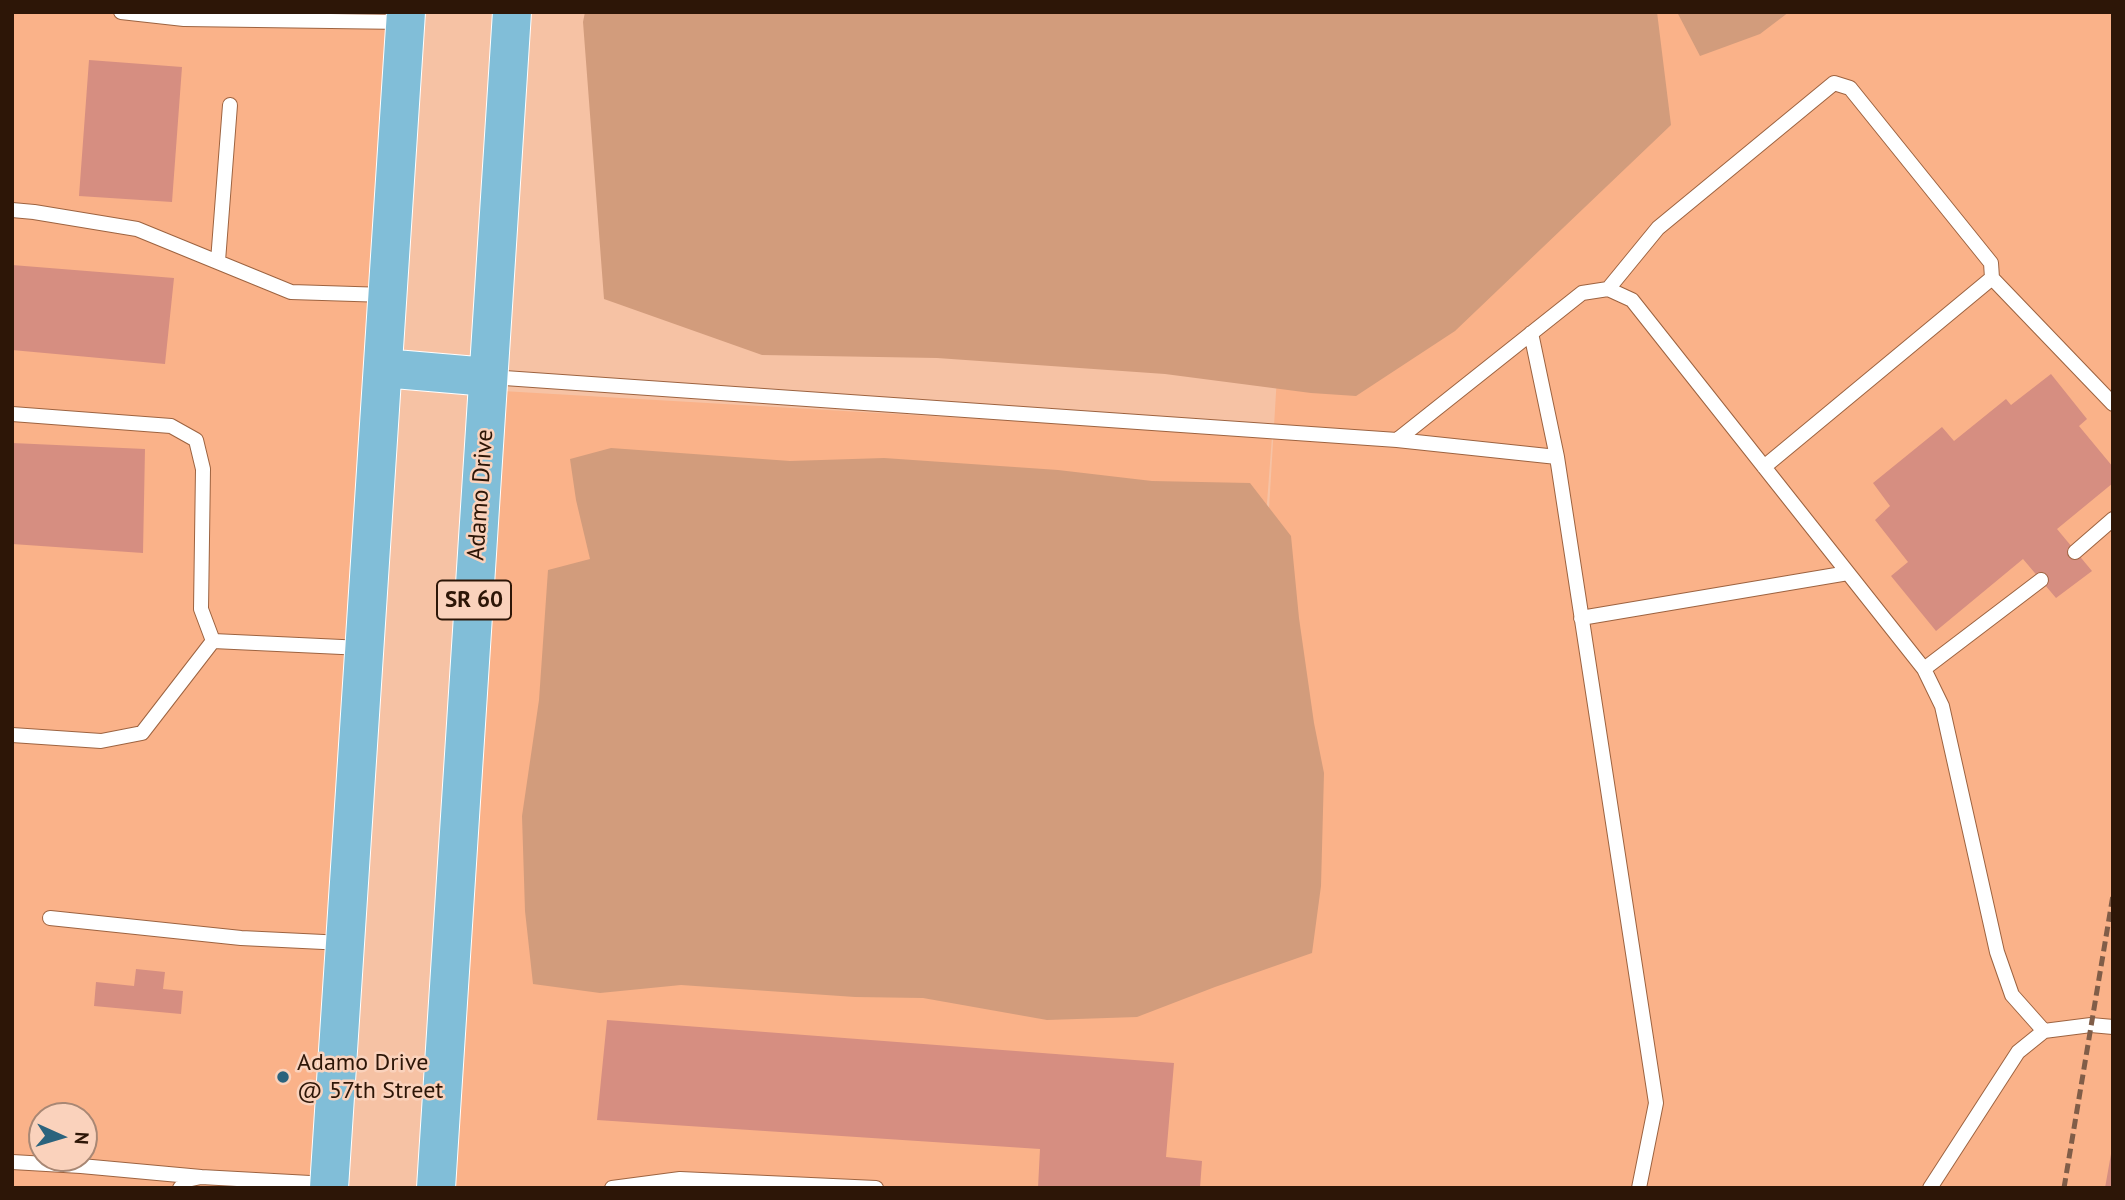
<!DOCTYPE html>
<html>
<head>
<meta charset="utf-8">
<style>
	body { margin:0 }
	#map { position:relative; width:2125px; height:1200px; overflow:hidden; background:#f6c2a4; font-family:"PT Sans",sans-serif }
	canvas { display:block }
	.frame { position:absolute; inset:0; border:14px solid #2d1607; pointer-events:none }
	.north { position:absolute; left:28px; top:1102px; width:70px; height:70px; box-sizing:border-box; background:#fad2bc; border:2px solid #a88774; border-radius:50%; rotate:94deg; font-size:19px; font-weight:700; line-height:28px; text-align:center; color:#2d1607 }
	.north::after { content:''; display:block; margin:auto; width:24px; height:32px; background:#2b637d; clip-path:polygon(50% 0,100% 100%,50% 72%,0 100%) }
</style>
</head>
<body>
<div id="map">
<canvas width="2125" height="1200"></canvas>
<div class="frame"></div>
<div class="north">N</div>
</div>
<script>
const g = document.querySelector('canvas').getContext('2d');
g.lineJoin = 'round';
function paint(path, color) {
  g.fillStyle = color;
  g.fill(path, 'evenodd');
}
function poly(rows) {
  const path = new Path2D();
  for (const r of rows) {
    path.moveTo(r[0], r[1]);
    for (let i = 2; i < r.length; i += 2) path.lineTo(r[i], r[i + 1]);
  }
  return path;
}
function trace(path, color, width, dash) {
  g.strokeStyle = color;
  g.lineWidth = width;
  g.lineCap = dash ? 'butt' : 'round';
  g.setLineDash(dash || []);
  g.stroke(path);
}
function drawText(font, color, halo, rows, align = 'center') {
  g.font = font + ' "PT Sans",sans-serif';
  g.lineWidth = 5;
  g.setLineDash([]);
  g.textBaseline = 'middle';
  g.strokeStyle = halo;
  g.fillStyle = color;
  for (const [text, x, y, turn = 0] of rows) {
    g.save();
    g.translate(x, y);
    g.rotate((+turn || 0) * Math.PI / 180);
    g.textAlign = isNaN(turn) ? turn : align;
    if (halo) g.strokeText(text, 0, 0);
    g.fillText(text, 0, 0);
    g.restore();
  }
}
const built = poly([
	[12,12,388,12,311,1188,12,1188],
	[42,1116,84,1116,84,1158,42,1158],
	[1618,12,2113,12,2113,1188,444,1188,485,390,1272,436,1257,637,1247,875,1279,343]
]);
const green = poly([
	[585,12,1657,12,1671,125,1455,331,1356,396,1311,393,1165,374,937,358,762,355,604,299,583,22],
	[1677,12,1789,12,1760,34,1700,56],
	[611,448,790,461,884,458,1058,470,1152,481,1250,483,1291,536,1299,618,1314,723,1324,773,1321,886,1312,953,1215,987,1137,1017,1047,1020,923,998,855,997,681,985,600,993,533,984,525,911,522,816,539,700,548,570,590,559,576,500,570,459]
]);
const building = poly([
	[89,60,182,67,172,202,79,196],
	[12,265,174,278,165,364,12,350],
	[2051,374,2087,419,2079,426,2113,467,2113,483,2057,529,2092,571,2056,598,2023,559,1936,631,1891,576,1908,562,1875,520,1890,506,1873,483,1942,427,1954,441,2006,399,2011,405],
	[12,443,145,449,143,553,12,544],
	[136,969,165,972,163,989,183,991,181,1014,94,1006,96,982,134,986],
	[607,1020,1174,1063,1166,1157,1202,1161,1200,1188,1038,1188,1040,1149,597,1120],
	[2111,1154,2113,1188,2105,1188]
]);
const lane = poly([
	[121,12,184,19,404,22],
	[12,210,34,212,137,229,291,292,386,295],
	[218,261,230,105],
	[1992,278,2113,404],
	[1608,289,1658,228,1834,83,1850,88,1991,263,1992,278,1764,467],
	[1531,333,1557,457],
	[490,377,1397,440,1557,457,1656,1103,1639,1188],
	[12,414,171,426,196,440,203,469,201,609,213,641],
	[1397,440,1582,293,1608,289,1632,300,1924,669,1942,706,1997,952,2012,995,2044,1031],
	[2075,552,2113,519],
	[1581,618,1848,573],
	[213,641,363,648],
	[1924,669,2041,580],
	[12,735,101,741,142,733,213,641],
	[50,918,241,938,344,943],
	[12,1162,81,1166,201,1177],
	[180,1188,187,1180,201,1177,328,1184],
	[612,1188,680,1179,876,1188],
	[1930,1188,2018,1052,2044,1031,2091,1025,2113,1027]
]);
const primary = poly([
	[383,368,488,377],
	[329,1188,406,12],
	[436,1188,512,12]
]);
const rail = poly([
	[2064,1188,2113,895]
]);
const markers = [
	[283,1077,7,"#2b637d"]
];
const shields = [
	[474,600,74]
];
const shieldNames = [
	["SR 60",474,600]
];
const streetNames = [
	["Adamo Drive",481,495,-86]
];
const poiNames = [
	["Adamo Drive",297,1063],
	["@ 57th Street",297,1091]
];
paint(built, '#fab289');
paint(green, '#d29c7c');
paint(building, '#d68e81');
trace(lane, '#9d6340', 16);
trace(primary, '#fff', 40);
trace(lane, '#fff', 14);
trace(primary, '#81bed8', 38);
trace(rail, '#805d48', 5, [10, 5]);
for (const [x, y, r, color] of markers) {
  const dot = new Path2D();
  dot.arc(x, y, r, 0, 2 * Math.PI);
  g.fillStyle = color;
  g.fill(dot);
  trace(dot, '#fad2bc', 2.5);
}
for (const [x, y, w] of shields) {
  const box = new Path2D();
  box.roundRect(x - w / 2, y - 19.5, w, 39, 5);
  g.fillStyle = '#fad2bc';
  g.fill(box);
  trace(box, '#2d1607', 2);
}
drawText('bold 23px', '#2d1607', null, shieldNames);
drawText('24px', '#2d1607', '#fad2bc', streetNames);
drawText('24px', '#2d1607', '#fad2bc', poiNames, 'left');
</script>
</body>
</html>
